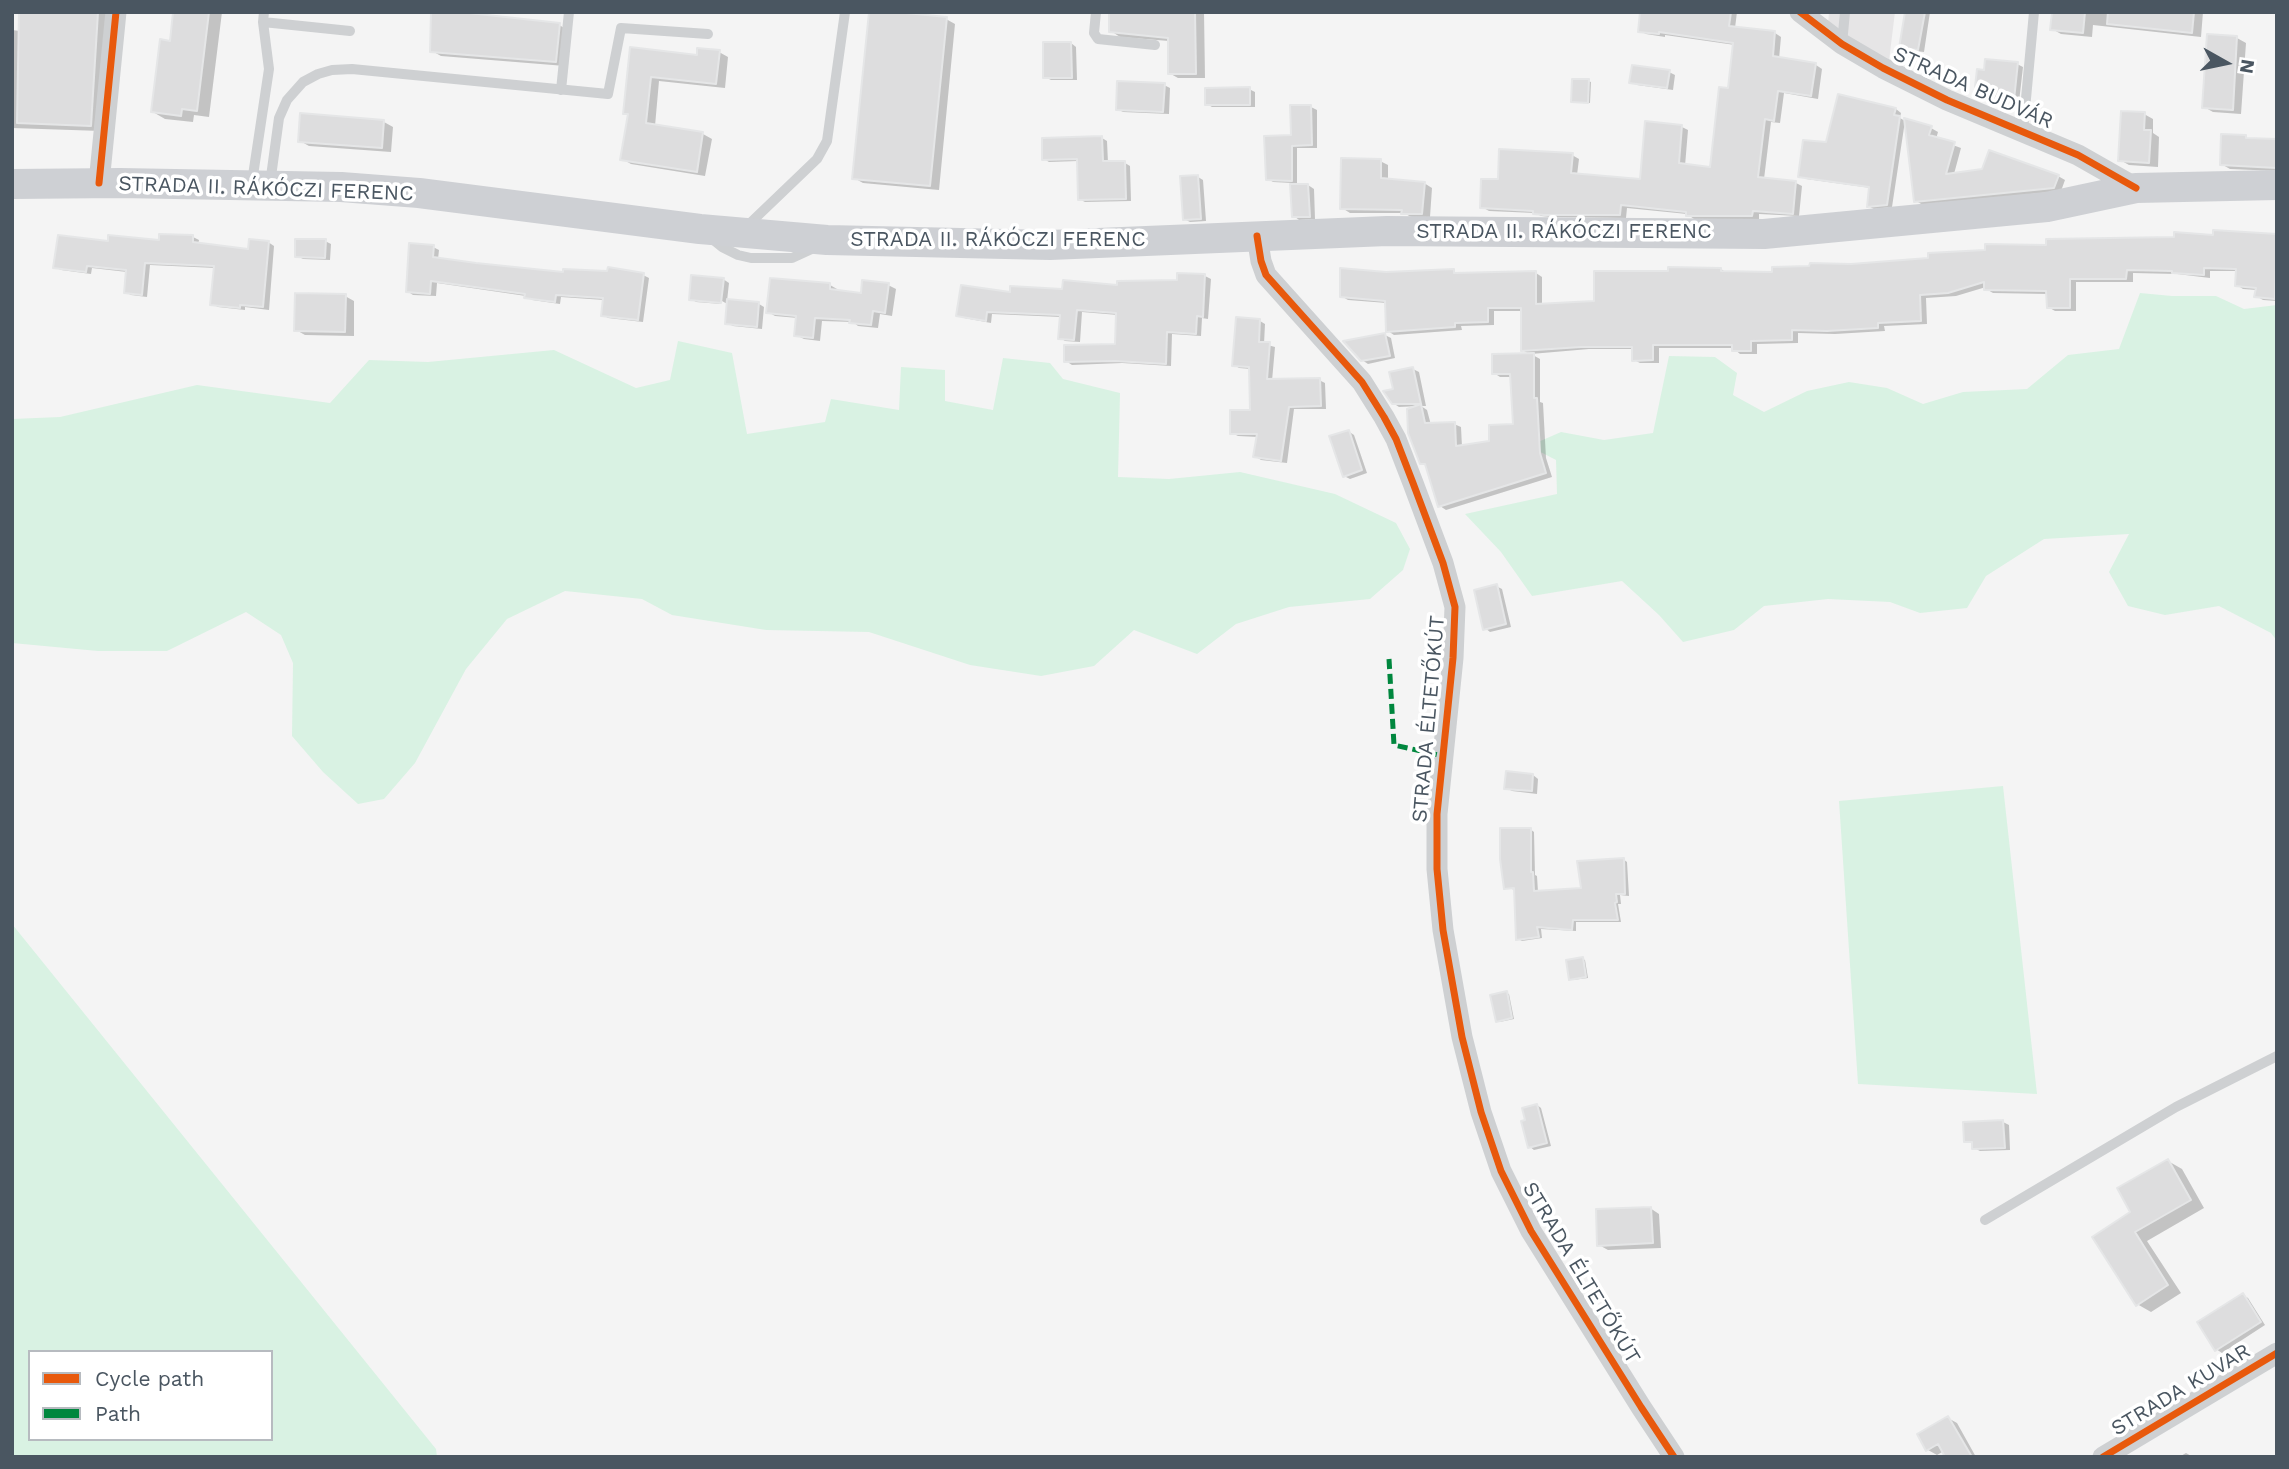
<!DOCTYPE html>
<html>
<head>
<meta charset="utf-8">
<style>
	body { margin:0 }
	#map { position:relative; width:2289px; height:1469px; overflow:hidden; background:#f4f4f4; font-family:"Work Sans",sans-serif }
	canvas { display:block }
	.frame { position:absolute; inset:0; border:14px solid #4a5661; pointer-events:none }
	.legend { position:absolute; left:28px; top:1350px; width:245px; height:91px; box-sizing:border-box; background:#fff; border:2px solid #b7bbc0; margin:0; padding:9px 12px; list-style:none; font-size:21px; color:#4a5661 }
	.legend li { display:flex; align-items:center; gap:14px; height:35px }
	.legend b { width:35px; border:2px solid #b7bbc0 }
	.north { position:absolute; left:2191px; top:28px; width:70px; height:70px; -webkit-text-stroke:5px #fff; paint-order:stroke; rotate:99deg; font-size:19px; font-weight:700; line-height:28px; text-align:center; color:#4a5661 }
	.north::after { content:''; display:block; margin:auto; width:24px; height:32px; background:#4a5661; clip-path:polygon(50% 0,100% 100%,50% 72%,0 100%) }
</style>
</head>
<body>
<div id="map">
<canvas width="2289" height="1469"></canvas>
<div class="frame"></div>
<ul class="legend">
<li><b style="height:9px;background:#e8590c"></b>Cycle path</li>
<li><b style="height:9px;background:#00873e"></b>Path</li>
</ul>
<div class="north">N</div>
</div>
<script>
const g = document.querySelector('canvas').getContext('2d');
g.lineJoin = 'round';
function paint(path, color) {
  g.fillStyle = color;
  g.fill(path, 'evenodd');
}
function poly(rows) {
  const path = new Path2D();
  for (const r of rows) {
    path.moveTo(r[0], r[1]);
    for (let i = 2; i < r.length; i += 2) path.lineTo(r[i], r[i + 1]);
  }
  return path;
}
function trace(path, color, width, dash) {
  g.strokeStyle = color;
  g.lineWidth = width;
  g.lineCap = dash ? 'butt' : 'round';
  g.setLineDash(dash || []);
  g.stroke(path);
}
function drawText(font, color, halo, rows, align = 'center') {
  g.font = font + ' "Work Sans",sans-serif';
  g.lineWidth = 7;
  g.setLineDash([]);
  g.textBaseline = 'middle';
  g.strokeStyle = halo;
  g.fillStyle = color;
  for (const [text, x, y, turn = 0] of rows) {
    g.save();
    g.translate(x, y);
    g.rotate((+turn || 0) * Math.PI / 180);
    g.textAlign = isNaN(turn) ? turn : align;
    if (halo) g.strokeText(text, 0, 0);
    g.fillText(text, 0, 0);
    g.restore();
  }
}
const education = poly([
	[1829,12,1895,12,1889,61,1828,25]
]);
const green = poly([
	[2140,293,2172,296,2216,296,2244,309,2277,305,2277,641,2271,633,2219,606,2165,615,2128,606,2109,572,2129,534,2044,539,1986,576,1967,608,1920,613,1890,602,1828,599,1764,606,1734,630,1683,642,1659,615,1622,581,1532,596,1501,552,1465,514,1557,494,1556,460,1529,446,1561,432,1604,440,1653,433,1669,356,1715,357,1737,373,1733,395,1764,412,1807,391,1849,382,1887,388,1923,404,1963,392,2027,389,2068,355,2119,349],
	[678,341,732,353,747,434,825,422,831,399,899,410,901,367,945,370,945,401,993,410,1003,358,1050,363,1063,379,1120,393,1118,477,1169,479,1240,472,1335,494,1396,523,1410,549,1403,570,1370,599,1289,607,1236,624,1197,654,1134,630,1094,666,1041,676,970,665,869,632,766,630,672,615,642,599,565,591,507,619,466,669,415,763,384,799,358,804,323,772,292,736,293,663,281,635,246,612,167,651,98,651,12,643,12,419,60,417,197,385,330,403,369,360,428,362,554,350,636,388,670,380],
	[2003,786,2037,1094,1858,1084,1839,801],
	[12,924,436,1449,437,1457,12,1457],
	[30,1352,271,1352,271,1439,30,1439]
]);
const shadow = poly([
	[20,12,110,12,101,131,12,128,12,30,20,31],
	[175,12,222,12,209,117,194,115,193,122,165,119,153,112,171,43],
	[1111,12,1204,12,1205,78,1178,78,1169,73,1169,41,1120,37,1111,31],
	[1642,12,1737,12,1735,28,1775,33,1781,37,1779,59,1816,65,1822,69,1818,99,1784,93,1780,123,1771,122,1764,179,1796,183,1802,186,1799,216,1759,214,1759,219,1694,219,1687,214,1627,208,1626,218,1552,217,1541,216,1535,213,1489,211,1482,207,1500,181,1572,155,1579,159,1577,175,1642,181,1682,127,1688,130,1685,166,1711,169,1730,90,1735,45,1665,35,1665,37,1646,34,1640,31],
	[1907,12,1930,12,1924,52,1907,50,1901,47],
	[2053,12,2203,12,2201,37,2093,25,2092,37,2061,34,2052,29],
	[946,19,955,24,939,190,863,183,854,178],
	[559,25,568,30,565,66,441,56,432,51],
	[2237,38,2246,43,2241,114,2213,112,2204,107],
	[1071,43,1076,47,1077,80,1051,80,1045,77],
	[632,49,698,57,719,52,728,57,725,88,659,81,655,126,703,134,712,139,705,176,631,164,622,159,630,116,625,113],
	[2017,64,2023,67,2019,102,1988,99,1983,96,1983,89,1977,86],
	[1669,72,1675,75,1673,90,1637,85,1631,82],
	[1588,81,1591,82,1590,103,1575,102],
	[1164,85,1170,88,1169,114,1123,112,1117,109],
	[1249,89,1255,92,1255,107,1212,107,1207,104],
	[1311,107,1317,110,1317,148,1297,148,1297,186,1308,185,1314,189,1315,219,1299,220,1294,216,1292,183,1273,182,1268,179],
	[1896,109,1901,113,1900,118,1905,121,1892,207,1874,209,1868,206,1871,188,1806,179,1800,176],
	[2144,114,2153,119,2153,133,2159,137,2158,167,2129,165,2120,160],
	[1906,120,1931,128,1938,132,1936,139,1961,148,1954,174,2058,176,2065,180,2061,191,1923,205,1916,201],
	[384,122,393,127,391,152,309,146,300,141],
	[2245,137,2250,139,2277,140,2277,171,2230,169,2221,164],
	[1102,138,1107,141,1108,163,1125,163,1130,166,1131,201,1085,202,1079,199,1078,161,1049,162,1044,159],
	[1380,161,1388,165,1388,180,1424,183,1432,188,1430,217,1411,217,1404,213,1350,213,1342,208],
	[1198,177,1203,180,1206,221,1190,222,1184,219],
	[2277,235,2277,301,2263,300,2256,296,2257,290,2243,289,2237,285,2238,271,2210,271,2210,278,2177,274,2133,273,2133,282,2076,282,2076,311,2055,311,2048,307,2048,294,1993,293,1986,289,1986,287,1956,296,1926,298,1927,324,1884,326,1885,331,1835,334,1798,333,1798,343,1757,344,1757,354,1740,354,1733,348,1659,348,1659,363,1640,363,1634,360,1634,349,1589,349,1531,354,1540,359,1540,402,1543,403,1546,458,1552,477,1446,510,1440,506,1428,467,1421,463,1419,406,1399,407,1393,403,1395,391,1413,369,1419,372,1426,406,1421,406,1427,410,1431,425,1454,424,1461,427,1462,447,1491,442,1515,425,1512,377,1500,377,1494,373,1531,355,1522,350,1523,311,1494,311,1494,325,1461,326,1462,330,1394,335,1388,331,1387,303,1348,300,1341,296,1386,274,1453,271,1459,274,1536,273,1542,277,1542,305,1596,303,1670,273,1721,269,1727,273,1774,273,2048,246,2215,236],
	[193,237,199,240,198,245,249,251,268,242,274,246,269,310,245,307,245,310,218,307,212,304,216,268,150,265,147,297,131,295,125,292,127,272,92,268,91,274,61,270,55,267,109,243,160,242],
	[325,241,331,244,330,260,303,259,297,256],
	[433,247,439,250,438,259,565,274,643,275,649,278,643,322,608,318,603,315,604,300,561,297,560,304,532,300,526,296,437,283,436,296,413,295,407,291],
	[1205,276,1211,279,1208,319,1202,318,1201,336,1172,334,1171,366,1122,363,1072,365,1066,361,1117,345,1118,315,1082,312,1080,342,1065,341,1060,338,1061,317,992,314,991,323,964,318,958,315,1012,294,1179,282],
	[723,279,729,283,727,301,759,304,764,307,762,329,733,326,727,323,729,305,715,297,713,300,721,304,696,302,691,299],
	[830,285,837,289,837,292,862,295,888,285,896,289,892,316,880,314,878,328,858,326,853,322,822,321,820,341,804,339,796,335,798,318,775,316,768,312],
	[345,296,354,301,354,336,305,335,296,330],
	[1260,321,1265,324,1264,344,1275,347,1272,381,1319,380,1325,383,1326,409,1294,409,1287,463,1261,460,1255,456,1258,437,1238,436,1232,433,1252,411,1251,369,1239,368,1234,365],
	[1385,335,1391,338,1395,358,1368,364,1362,360],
	[1348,431,1354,435,1367,473,1350,479,1344,476],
	[1496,586,1502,589,1511,627,1490,632,1485,628],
	[1533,775,1538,779,1537,794,1512,791,1506,788],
	[1530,829,1534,832,1535,875,1537,876,1538,892,1583,890,1623,859,1627,862,1629,896,1620,895,1621,904,1618,904,1621,922,1576,922,1576,931,1541,929,1542,938,1522,941,1518,939,1515,890,1505,887],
	[1583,959,1585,960,1588,978,1573,980,1571,979],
	[1506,993,1509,994,1514,1019,1500,1022,1498,1021],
	[1537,1105,1541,1108,1551,1146,1534,1150,1530,1147,1527,1121],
	[2003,1122,2009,1125,2010,1150,1980,1151,1974,1148,1974,1144,1966,1141],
	[2168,1161,2182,1169,2204,1208,2147,1241,2181,1293,2151,1312,2137,1304,2132,1213],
	[1650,1208,1659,1214,1661,1248,1608,1250,1599,1245],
	[2243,1295,2248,1298,2265,1325,2222,1353,2216,1349],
	[1948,1418,1957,1423,1976,1457,1947,1457,1944,1451,1937,1455,1928,1450],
	[2186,1453,2193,1457,2179,1457]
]);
const building = poly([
	[19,12,98,12,91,126,17,123,19,12],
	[173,12,209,12,197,111,182,109,181,116,151,112,160,39,170,41,173,12],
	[431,12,460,12,560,23,556,62,430,52,431,12],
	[869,12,896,12,947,17,930,186,852,179,869,12],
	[1109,12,1195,12,1196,74,1168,74,1168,38,1109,32,1109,12],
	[1640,12,1731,12,1729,26,1775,31,1773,56,1816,63,1811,96,1778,91,1774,121,1765,119,1758,177,1796,181,1793,214,1753,211,1752,216,1686,216,1686,212,1621,205,1620,215,1544,215,1533,214,1533,211,1480,208,1481,179,1498,179,1499,149,1573,153,1571,173,1640,179,1645,121,1682,125,1679,163,1710,167,1719,87,1728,88,1733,43,1659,32,1659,34,1638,32,1640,12],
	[1905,12,1925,12,1918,50,1899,48,1905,12],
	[2052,12,2085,12,2083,33,2050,30,2052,12],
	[2108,12,2194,12,2192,33,2107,24,2108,12],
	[2207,34,2237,36,2233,110,2202,108,2207,34],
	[1043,42,1071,42,1072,78,1043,78,1043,42],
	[630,47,697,55,697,48,720,50,716,84,651,77,646,123,703,132,697,172,620,160,628,114,623,114,630,47],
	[1985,59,2018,62,2014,100,1981,97,1982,87,1975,87,1977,69,1984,70,1985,59],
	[1632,65,1670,70,1667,88,1629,83,1632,65],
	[1572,79,1589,79,1588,103,1571,102,1572,79],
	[1117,81,1165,83,1163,112,1116,110,1117,81],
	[1250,87,1250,105,1205,105,1205,88,1250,87],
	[1838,94,1896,108,1894,115,1900,116,1887,205,1867,207,1869,187,1798,177,1803,140,1826,142,1838,94],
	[1290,105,1311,105,1312,145,1292,146,1292,181,1266,180,1264,136,1291,135,1290,105],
	[2121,111,2145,112,2144,130,2151,130,2149,163,2118,161,2121,111],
	[300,113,384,120,382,148,298,142,300,113],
	[1904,118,1932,126,1929,135,1955,142,1946,174,1982,169,1989,150,2059,175,2054,188,1914,202,1904,118],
	[2221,134,2246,135,2246,138,2277,139,2277,168,2220,165,2221,134],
	[1102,136,1103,161,1125,161,1126,199,1078,200,1077,159,1042,160,1042,138,1102,136],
	[1341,158,1381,159,1381,178,1425,182,1422,214,1401,214,1402,210,1340,209,1341,158],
	[1198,175,1201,219,1183,220,1180,176,1198,175],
	[1290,184,1308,184,1310,217,1292,217,1290,184],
	[2213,230,2277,234,2275,299,2254,297,2256,288,2235,286,2236,269,2204,268,2204,275,2172,273,2172,271,2127,270,2126,279,2070,279,2070,308,2047,308,2046,291,1984,290,1984,282,1948,293,1920,295,1921,321,1878,323,1878,328,1827,331,1792,330,1792,340,1751,341,1751,351,1732,351,1732,345,1653,345,1653,360,1632,361,1632,347,1581,347,1521,351,1521,308,1488,308,1488,322,1455,323,1455,327,1386,332,1385,301,1340,297,1340,268,1386,272,1454,269,1454,273,1536,271,1536,304,1594,301,1594,271,1668,271,1668,267,1721,268,1721,271,1772,272,1772,267,1809,266,1810,263,1851,264,1928,258,1928,253,1985,250,1985,244,2046,245,2046,239,2174,237,2174,232,2213,235,2213,230],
	[159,234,193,235,193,242,248,249,249,239,269,241,263,307,240,305,240,308,210,305,214,266,145,263,142,295,124,293,126,270,87,266,86,272,53,268,58,235,108,241,108,235,159,240,159,234],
	[295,239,326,239,325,258,295,257,295,239],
	[409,243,434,245,433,257,476,263,563,272,563,269,607,271,608,267,644,273,638,320,601,316,603,298,556,295,555,302,524,298,525,294,431,281,430,294,406,292,409,243],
	[1177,273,1205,274,1203,317,1197,316,1196,334,1167,332,1166,364,1115,361,1064,362,1064,345,1115,344,1116,313,1077,310,1074,340,1058,339,1060,315,987,312,986,321,956,316,961,285,1010,292,1010,286,1062,289,1063,280,1117,285,1117,281,1177,280,1177,273],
	[691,275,724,278,721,303,689,300,691,275],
	[770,278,830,283,830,289,861,293,862,280,889,283,885,313,873,311,871,325,849,323,850,320,815,318,813,338,794,336,796,316,766,313,770,278],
	[295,293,346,294,345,332,294,331,295,293],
	[727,299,759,302,757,327,725,324,727,299],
	[1236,317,1260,319,1259,342,1270,342,1267,379,1320,378,1321,406,1289,407,1281,461,1253,457,1257,434,1230,434,1230,410,1250,410,1249,367,1232,366,1236,317],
	[1385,333,1390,356,1361,361,1343,341,1385,333],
	[1534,353,1534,398,1537,398,1540,453,1546,473,1438,507,1425,464,1420,464,1408,433,1407,409,1421,404,1425,423,1455,422,1456,446,1489,441,1489,425,1513,424,1510,374,1492,374,1492,354,1534,353],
	[1413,367,1421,404,1392,404,1383,391,1393,389,1389,372,1413,367],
	[1349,430,1362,470,1343,477,1329,436,1349,430],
	[1497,584,1506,624,1483,630,1474,590,1497,584],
	[1506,771,1533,774,1532,791,1504,789,1506,771],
	[1500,828,1531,828,1531,872,1533,872,1534,891,1581,888,1577,861,1624,858,1625,894,1616,894,1617,902,1615,903,1618,920,1573,920,1572,930,1537,927,1539,937,1516,940,1514,888,1504,889,1500,859,1500,828],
	[1583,957,1586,977,1569,980,1566,960,1583,957],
	[1507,991,1512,1018,1496,1022,1490,995,1507,991],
	[1537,1104,1547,1143,1528,1148,1521,1121,1525,1120,1522,1108,1537,1104],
	[2003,1120,2005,1148,1972,1149,1972,1142,1964,1142,1963,1122,2003,1120],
	[2168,1159,2191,1200,2135,1232,2168,1285,2136,1306,2092,1237,2130,1212,2117,1188,2168,1159],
	[1651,1207,1653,1243,1597,1246,1596,1209,1651,1207],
	[2243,1293,2261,1322,2215,1351,2197,1322,2243,1293],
	[1948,1416,1972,1457,1945,1457,1938,1444,1926,1451,1917,1434,1948,1416]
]);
const service = poly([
	[1096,12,1094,33,1098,39,1155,45],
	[263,22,350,31],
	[1842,44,1845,12],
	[561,90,569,12],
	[2023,131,2034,12],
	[252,182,269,69,263,22,264,12],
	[270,184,279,118,287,100,303,82,318,74,332,70,352,69,608,94,621,28,708,34],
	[745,228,817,159,827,141,845,12],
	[711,238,722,247,738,255,751,258,792,258,816,247],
	[1985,1220,2176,1107,2277,1056]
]);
const minor = poly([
	[1800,12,1842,44,1883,68,1947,100,2078,155,2136,188],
	[99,183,116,12],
	[1257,236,1261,261,1266,275,1362,382,1384,417,1396,439,1413,483,1443,563,1455,607,1453,658,1437,814,1437,869,1443,930,1462,1037,1481,1112,1501,1171,1531,1231,1641,1407,1674,1457],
	[2103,1457,2277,1353]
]);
const secondary = poly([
	[12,184,120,183,341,187,419,193,700,229,827,240,1050,245,1387,231,1764,234,2047,207,2136,188,2277,185]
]);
const quiet = poly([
	[1389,659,1394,745,1443,756]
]);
const cycleway = poly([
	[1800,12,1842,44,1883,68,1947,100,2078,155,2136,188],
	[99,183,116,12],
	[1257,236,1261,261,1266,275,1362,382,1384,417,1396,439,1413,483,1443,563,1455,607,1453,658,1437,814,1437,869,1443,930,1462,1037,1481,1112,1501,1171,1531,1231,1641,1407,1674,1457],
	[2103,1457,2277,1353]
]);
const streetNames = [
	["STRADA BUDVÁR",1973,88,24],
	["STRADA II. RÁKÓCZI FERENC",266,189,2],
	["STRADA II. RÁKÓCZI FERENC",1564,232],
	["STRADA II. RÁKÓCZI FERENC",998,240],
	["STRADA ÉLTETŐKÚT",1429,719,-85],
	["STRADA ÉLTETŐKÚT",1581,1273,59],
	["STRADA KUVAR",2181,1390,-31]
];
paint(education, '#e6e5e6');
paint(green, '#d9f2e3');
paint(shadow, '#0003');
paint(building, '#ddddde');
trace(building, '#e5e6e7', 2);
trace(service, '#ced0d2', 10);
trace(minor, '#ced0d2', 21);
trace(secondary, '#ced0d4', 30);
trace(quiet, '#00873e', 5, [10, 5]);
trace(cycleway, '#e8590c', 7);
drawText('21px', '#4a5661', '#fff', streetNames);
</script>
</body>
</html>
